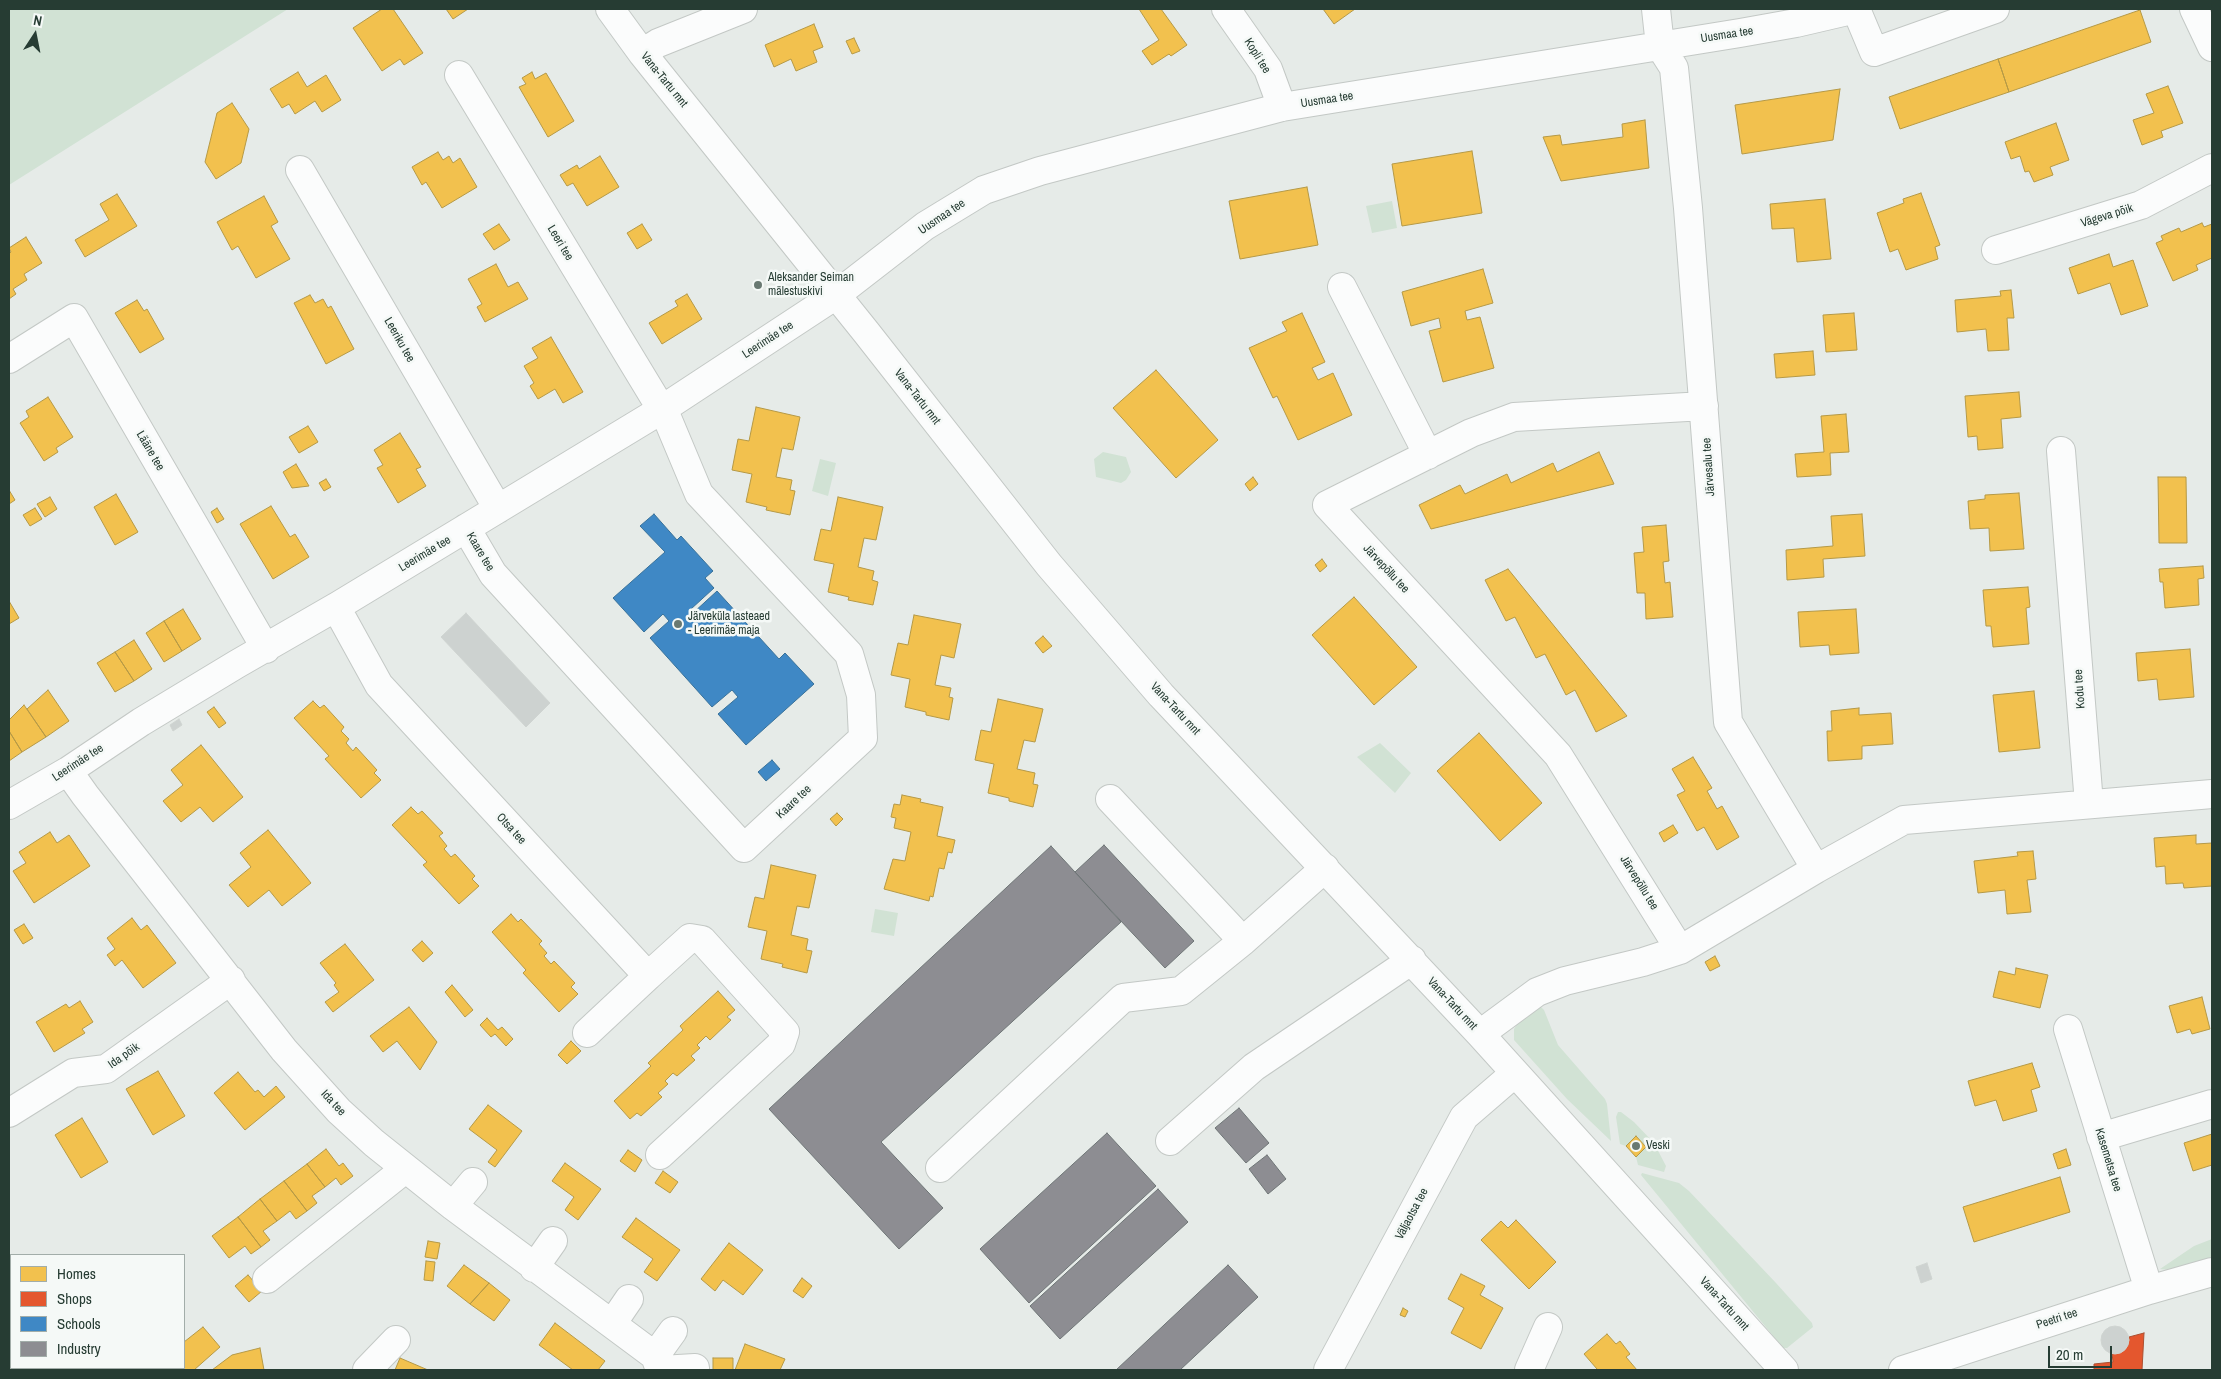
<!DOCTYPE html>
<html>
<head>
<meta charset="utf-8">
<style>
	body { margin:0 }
	#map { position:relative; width:2221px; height:1379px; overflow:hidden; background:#e6ebe8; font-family:"Archivo Narrow",sans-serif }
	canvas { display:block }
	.frame { position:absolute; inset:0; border:10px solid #263c33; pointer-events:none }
	.legend { position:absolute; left:10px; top:1254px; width:175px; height:115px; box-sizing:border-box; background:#f5f9f7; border:1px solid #a2ada9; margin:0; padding:6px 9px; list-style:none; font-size:15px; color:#263c33 }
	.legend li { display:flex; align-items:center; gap:10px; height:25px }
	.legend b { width:25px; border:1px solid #a2ada9 }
	.north { position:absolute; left:10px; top:10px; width:50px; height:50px; -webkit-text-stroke:4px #f5f9f7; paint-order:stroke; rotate:11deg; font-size:14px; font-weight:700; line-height:20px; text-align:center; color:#263c33 }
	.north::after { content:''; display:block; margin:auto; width:18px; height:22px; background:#263c33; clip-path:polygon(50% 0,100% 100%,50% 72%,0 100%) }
	.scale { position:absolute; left:2048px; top:1346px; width:64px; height:22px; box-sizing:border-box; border:2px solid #263c33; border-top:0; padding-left:6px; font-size:15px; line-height:18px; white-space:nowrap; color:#263c33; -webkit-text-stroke:4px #f5f9f7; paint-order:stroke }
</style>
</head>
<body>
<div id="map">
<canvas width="2221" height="1379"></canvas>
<div class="frame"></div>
<ul class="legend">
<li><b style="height:14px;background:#f2c14e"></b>Homes</li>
<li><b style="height:14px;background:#e4572e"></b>Shops</li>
<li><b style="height:14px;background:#3f88c5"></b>Schools</li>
<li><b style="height:14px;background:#8d8d92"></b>Industry</li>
</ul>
<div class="north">N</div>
<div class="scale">20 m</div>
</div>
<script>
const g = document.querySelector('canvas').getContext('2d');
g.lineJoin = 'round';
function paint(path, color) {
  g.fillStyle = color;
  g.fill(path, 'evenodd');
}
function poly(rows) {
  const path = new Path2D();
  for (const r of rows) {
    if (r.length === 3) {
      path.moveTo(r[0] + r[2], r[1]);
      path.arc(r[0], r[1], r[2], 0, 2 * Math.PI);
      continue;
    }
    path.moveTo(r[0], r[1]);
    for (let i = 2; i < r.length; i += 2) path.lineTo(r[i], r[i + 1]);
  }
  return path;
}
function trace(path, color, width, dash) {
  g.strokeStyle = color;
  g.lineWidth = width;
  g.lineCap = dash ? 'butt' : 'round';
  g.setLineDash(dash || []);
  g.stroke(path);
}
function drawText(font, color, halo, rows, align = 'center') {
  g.font = font + ' "Archivo Narrow",sans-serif';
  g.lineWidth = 5;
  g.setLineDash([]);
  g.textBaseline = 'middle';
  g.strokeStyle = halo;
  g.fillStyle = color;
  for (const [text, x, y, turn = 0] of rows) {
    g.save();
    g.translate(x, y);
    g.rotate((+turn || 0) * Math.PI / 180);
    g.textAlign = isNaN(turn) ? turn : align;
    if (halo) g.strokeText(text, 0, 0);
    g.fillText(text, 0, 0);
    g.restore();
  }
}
const green = poly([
	[9,9,288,9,9,185],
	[1392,201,1397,228,1372,233,1366,206],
	[1103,452,1126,457,1131,472,1126,480,1121,483,1096,477,1094,459],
	[820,459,836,463,828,496,812,491],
	[1380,743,1411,773,1395,793,1357,757],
	[875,909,898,913,894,936,871,932],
	[1538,1004,1544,1010,1558,1045,1605,1099,1607,1104,1611,1141,1567,1099,1514,1040,1514,1029,1519,1021],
	[1618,1112,1621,1112,1634,1122,1654,1143,1666,1166,1664,1172,1638,1165,1636,1157,1646,1147,1636,1136,1626,1146,1620,1144,1616,1117],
	[1642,1173,1679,1183,1689,1191,1776,1283,1812,1323,1813,1327,1787,1348,1783,1348,1641,1175],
	[2212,1239,2212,1258,2170,1270,2160,1269,2194,1246]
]);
const homes = poly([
	[382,9,393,9,423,53,404,65,400,59,382,71,353,28,382,9],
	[446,9,468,9,453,19,446,9],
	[1139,9,1161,9,1187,45,1171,56,1169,54,1152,65,1142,51,1159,40,1139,9],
	[1323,9,1355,9,1334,24,1323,9],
	[2140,10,2151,42,2009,92,1998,59,2140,10],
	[814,24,823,47,813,51,817,62,796,71,791,59,774,67,765,45,814,24],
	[854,38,860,51,852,54,846,41,854,38],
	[1998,59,2009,92,1900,129,1889,97,1998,59],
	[298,72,307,87,326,75,341,100,322,112,315,101,295,114,289,104,282,108,270,89,298,72],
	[532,72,535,79,546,73,574,121,548,137,519,87,526,84,522,78,532,72],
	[2168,86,2183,123,2161,131,2163,137,2142,145,2133,120,2154,113,2146,94,2168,86],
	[1840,89,1833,140,1742,154,1735,105,1840,89],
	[232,103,249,129,241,163,216,179,205,162,217,113,232,103],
	[1645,120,1649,168,1561,181,1543,137,1560,135,1562,145,1623,137,1622,124,1645,120],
	[2056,123,2069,160,2050,167,2053,175,2034,182,2029,171,2025,172,2020,156,2011,159,2005,142,2056,123],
	[1472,151,1482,213,1402,226,1392,164,1472,151],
	[438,152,443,160,449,156,453,163,460,158,477,187,442,208,426,182,422,185,412,167,438,152],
	[600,156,619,187,587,206,573,183,567,186,560,175,577,165,579,169,600,156],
	[1307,187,1318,245,1240,259,1229,201,1307,187],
	[1921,193,1940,245,1935,247,1938,259,1906,270,1898,249,1890,252,1877,213,1904,203,1903,199,1921,193],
	[117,194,137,226,85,257,75,240,109,220,100,204,117,194],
	[264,196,278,222,271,226,290,259,256,278,238,246,232,250,217,222,264,196],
	[1825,199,1831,259,1797,262,1794,228,1772,229,1770,204,1825,199],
	[2202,223,2204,227,2212,224,2212,258,2196,265,2198,270,2173,281,2156,243,2163,240,2161,236,2179,228,2181,232,2202,223],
	[499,224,510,240,494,250,483,234,499,224],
	[642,224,652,240,637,249,627,233,642,224],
	[26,237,42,263,24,274,27,280,13,289,16,294,9,299,9,254,11,252,9,248,26,237],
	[2109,254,2113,267,2133,260,2148,306,2121,315,2110,283,2078,294,2069,268,2109,254],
	[496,264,508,287,518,282,528,299,485,322,477,307,482,304,468,279,496,264],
	[1483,269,1493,303,1465,311,1467,320,1480,317,1494,368,1443,382,1429,331,1441,328,1439,318,1411,326,1402,292,1483,269],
	[2011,290,2014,318,2007,318,2009,350,1988,351,1986,329,1957,332,1955,300,2001,296,2000,291,2011,290],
	[687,294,702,319,662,344,649,323,678,306,675,301,687,294],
	[310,295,315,303,323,299,328,308,331,306,354,349,326,364,294,303,310,295],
	[137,300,144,311,147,309,164,339,140,353,115,313,137,300],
	[1302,313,1325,362,1312,368,1318,380,1333,373,1352,415,1298,440,1277,396,1273,398,1249,348,1287,331,1282,322,1302,313],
	[1854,313,1857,350,1826,352,1823,315,1854,313],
	[551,337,583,392,563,403,555,389,538,399,530,386,534,383,524,366,538,358,532,348,551,337],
	[1813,351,1815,375,1776,378,1774,354,1813,351],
	[1156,370,1218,440,1176,478,1113,408,1156,370],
	[2019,392,2021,417,2001,419,2003,448,1978,450,1977,436,1968,437,1965,396,2019,392],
	[48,397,73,437,56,448,58,452,44,461,20,423,29,417,26,411,48,397],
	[756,407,800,417,793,450,782,448,776,477,792,480,790,490,795,491,790,515,766,510,767,507,746,502,752,474,732,470,738,439,749,441,756,407],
	[1846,414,1849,452,1830,453,1831,475,1797,477,1795,454,1824,452,1821,416,1846,414],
	[308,426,318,442,299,453,289,437,308,426],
	[400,433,421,467,416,469,426,486,398,503,377,468,383,465,374,450,400,433],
	[1599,452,1614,484,1431,529,1419,505,1460,485,1465,494,1507,474,1511,483,1553,463,1557,472,1599,452],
	[296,464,309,486,292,488,283,472,296,464],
	[1253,477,1258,484,1250,491,1245,484,1253,477],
	[2158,477,2186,477,2187,543,2159,543,2158,477],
	[326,479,331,487,324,491,319,483,326,479],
	[9,490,15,500,9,504,9,490],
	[2019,493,2024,549,1990,551,1989,528,1970,529,1968,501,1985,499,1985,495,2019,493],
	[116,494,138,532,115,545,94,507,116,494],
	[50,497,57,509,45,517,37,504,50,497],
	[838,497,883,507,876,540,864,538,858,567,874,571,872,580,878,582,873,605,848,600,849,597,828,592,834,564,814,560,821,529,831,531,838,497],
	[271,506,290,537,295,534,309,557,273,579,240,524,271,506],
	[35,508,42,519,30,526,23,515,35,508],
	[217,508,224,519,217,523,211,512,217,508],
	[1862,514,1865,556,1823,559,1824,577,1787,580,1786,550,1833,546,1831,516,1862,514],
	[1666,525,1669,561,1663,562,1665,583,1670,582,1673,617,1646,619,1645,593,1637,593,1634,553,1644,552,1642,527,1666,525],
	[1322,559,1327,566,1320,572,1315,565,1322,559],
	[2203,566,2204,578,2198,579,2199,605,2165,608,2163,582,2160,582,2159,569,2203,566],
	[1508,569,1627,716,1596,732,1575,690,1566,695,1545,654,1536,658,1515,617,1506,621,1485,580,1508,569],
	[2028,587,2030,607,2026,608,2029,644,1993,647,1991,626,1986,626,1983,590,2028,587],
	[1354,597,1417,667,1374,705,1312,635,1354,597],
	[9,601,19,618,9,624,9,601],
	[183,609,201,639,182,651,164,621,183,609],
	[1856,609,1859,653,1830,655,1829,645,1800,647,1798,612,1856,609],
	[914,615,961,624,954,658,941,655,935,685,951,688,949,697,953,698,949,720,926,715,926,712,905,707,910,679,891,675,898,643,908,645,914,615],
	[164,621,182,651,164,662,146,633,164,621],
	[1043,636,1052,646,1043,653,1035,643,1043,636],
	[134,640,152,669,134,681,115,652,134,640],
	[2190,649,2194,697,2159,700,2157,679,2138,681,2136,653,2190,649],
	[115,652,134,681,115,692,97,663,115,652],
	[48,690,69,721,46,737,27,709,48,690],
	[2034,691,2040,748,1999,752,1993,695,2034,691],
	[998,699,1043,709,1035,742,1024,740,1017,769,1035,773,1033,784,1038,785,1033,807,1009,801,1009,798,988,793,994,764,975,760,981,730,991,732,998,699],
	[313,701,320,708,324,705,344,727,341,731,349,739,346,743,353,751,356,747,377,770,374,773,381,780,361,798,325,759,329,756,294,718,313,701],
	[24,705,46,737,22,752,9,731,9,720,24,705],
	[214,707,226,723,219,728,207,712,214,707],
	[1859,708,1859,715,1891,713,1893,744,1862,746,1862,759,1828,761,1827,731,1832,731,1831,711,1859,708],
	[9,731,22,752,9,761,9,731],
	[1479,733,1542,803,1500,841,1437,771,1479,733],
	[201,745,243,797,213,822,200,807,181,822,163,801,183,785,171,770,201,745],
	[1693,757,1712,788,1707,791,1717,809,1722,806,1739,837,1717,850,1704,827,1697,831,1677,795,1685,791,1672,769,1693,757],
	[902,795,921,799,920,802,943,807,937,836,955,840,952,853,948,852,944,869,939,868,933,897,930,896,929,901,884,889,893,859,905,861,911,832,894,828,896,818,891,817,894,804,900,805,902,795],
	[411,807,418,814,422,811,443,833,439,836,447,846,444,849,451,857,455,854,475,876,472,879,479,886,459,904,423,865,427,862,392,825,411,807],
	[837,813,843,819,836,826,830,819,837,813],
	[1673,825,1678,833,1664,842,1659,833,1673,825],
	[268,830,311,883,282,906,269,890,248,907,229,885,251,867,240,853,268,830],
	[50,832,57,843,69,835,90,866,34,903,13,871,26,863,19,852,50,832],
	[2196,835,2196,844,2212,843,2212,886,2184,888,2183,883,2166,884,2165,866,2156,867,2154,838,2196,835],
	[2033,851,2036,879,2027,880,2031,912,2007,914,2005,890,1978,893,1974,861,2018,856,2017,852,2033,851],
	[771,865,816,875,809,908,797,906,791,935,808,939,806,950,812,951,807,973,782,967,783,964,761,959,767,931,748,927,755,897,764,899,771,865],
	[511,914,518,922,521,919,542,941,539,944,547,953,544,956,551,964,554,961,575,983,571,987,578,994,559,1012,523,973,526,970,492,932,511,914],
	[132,918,141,930,147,925,176,963,143,988,122,960,115,966,107,955,115,949,107,938,132,918],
	[24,924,33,938,23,944,14,930,24,924],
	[422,941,433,953,423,962,412,950,422,941],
	[345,944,374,980,333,1012,325,1002,339,992,334,985,336,983,320,963,345,944],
	[1715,956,1720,966,1710,971,1705,962,1715,956],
	[2016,968,2048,975,2040,1008,1993,997,1999,971,2015,975,2016,968],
	[452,985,473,1010,465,1017,445,992,452,985],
	[718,991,735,1010,727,1017,731,1020,710,1040,706,1036,697,1045,700,1048,691,1056,695,1060,677,1076,673,1073,665,1081,668,1084,658,1093,662,1097,641,1116,637,1113,630,1119,614,1101,651,1066,648,1063,683,1030,680,1026,718,991],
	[2202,997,2210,1029,2192,1034,2190,1029,2177,1033,2169,1006,2202,997],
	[80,1001,93,1022,82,1029,85,1033,54,1052,36,1022,66,1004,69,1008,80,1001],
	[409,1007,437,1042,420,1070,397,1041,383,1052,370,1036,409,1007],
	[487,1018,498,1030,502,1027,513,1039,506,1046,495,1034,491,1037,480,1025,487,1018],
	[571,1041,581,1051,567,1064,558,1055,571,1041],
	[2032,1063,2040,1087,2031,1090,2037,1111,2003,1121,1996,1100,1975,1106,1968,1081,2032,1063],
	[158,1071,185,1116,153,1135,126,1089,158,1071],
	[238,1072,255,1092,258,1090,264,1097,276,1086,285,1097,245,1130,214,1093,238,1072],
	[488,1105,522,1131,495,1167,488,1162,497,1150,469,1129,488,1105],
	[82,1118,108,1162,81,1178,55,1135,82,1118],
	[2212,1134,2212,1165,2193,1171,2184,1143,2212,1134],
	[1636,1136,1646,1147,1636,1157,1626,1146,1636,1136],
	[326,1149,339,1166,343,1163,353,1176,341,1185,336,1178,325,1187,307,1164,326,1149],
	[2066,1149,2071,1165,2058,1169,2053,1154,2066,1149],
	[628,1150,642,1160,635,1172,620,1161,628,1150],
	[565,1163,601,1189,578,1220,565,1210,574,1197,552,1181,565,1163],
	[307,1164,325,1187,312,1196,317,1203,307,1211,284,1181,307,1164],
	[663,1171,678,1182,670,1193,655,1183,663,1171],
	[2060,1177,2070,1212,1974,1242,1963,1207,2060,1177],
	[284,1181,307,1211,296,1219,290,1211,277,1221,260,1199,284,1181],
	[260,1199,277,1221,263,1231,270,1240,261,1247,238,1217,260,1199],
	[238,1217,261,1247,251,1254,245,1246,229,1258,212,1236,238,1217],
	[636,1218,680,1250,657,1281,644,1272,653,1259,622,1237,636,1218],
	[1516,1220,1556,1262,1529,1289,1481,1240,1501,1221,1508,1228,1516,1220],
	[428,1241,440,1243,437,1259,425,1257,428,1241],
	[729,1243,763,1270,743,1295,723,1280,715,1291,701,1279,729,1243],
	[426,1261,435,1262,433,1281,424,1280,426,1261],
	[464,1265,489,1283,470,1304,447,1286,464,1265],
	[1461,1274,1485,1286,1480,1295,1503,1308,1481,1349,1451,1333,1464,1308,1448,1299,1461,1274],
	[248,1275,262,1291,249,1302,235,1286,248,1275],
	[802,1278,812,1286,803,1298,793,1291,802,1278],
	[489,1283,510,1300,494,1321,470,1304,489,1283],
	[1403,1308,1408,1311,1405,1317,1400,1315,1403,1308],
	[555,1323,605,1361,598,1370,573,1370,539,1345,555,1323],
	[203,1327,220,1347,194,1370,185,1370,183,1368,184,1342,203,1327],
	[1607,1334,1616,1344,1620,1341,1630,1354,1626,1357,1637,1370,1595,1370,1597,1369,1584,1354,1607,1334],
	[745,1344,785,1359,780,1370,735,1370,745,1344],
	[11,1348,11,1368,66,1368,67,1370,9,1370,9,1350,11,1348],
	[260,1348,264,1370,212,1370,232,1355,260,1348],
	[400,1358,428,1370,395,1370,400,1358],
	[713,1358,733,1358,733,1370,713,1370,713,1358],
	[152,1368,177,1368,174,1370,154,1370,152,1368]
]);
const shops = poly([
	[2144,1333,2142,1370,2094,1370,2094,1364,2113,1362,2112,1353,2123,1351,2128,1345,2129,1337,2144,1333]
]);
const schools = poly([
	[654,514,677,540,681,536,713,571,705,578,714,588,691,609,693,613,717,591,779,659,785,653,814,684,746,745,718,714,738,697,732,690,712,707,650,638,669,621,663,614,644,632,613,598,665,552,640,526,654,514],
	[772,760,780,769,766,781,758,772,772,760]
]);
const industry = poly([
	[1104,845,1194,941,1165,968,1075,872,1104,845],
	[1051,846,1121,922,881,1142,943,1208,899,1249,769,1109,1051,846],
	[1239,1108,1269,1143,1246,1163,1215,1128,1239,1108],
	[1107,1133,1156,1186,1029,1303,980,1249,1107,1133],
	[1267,1155,1286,1179,1268,1194,1249,1169,1267,1155],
	[1158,1189,1188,1222,1060,1339,1030,1306,1158,1189],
	[1228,1265,1258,1297,1180,1370,1116,1370,1228,1265]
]);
const building = poly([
	[466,613,550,703,526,727,441,637,466,613],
	[179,719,182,725,173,731,170,725,179,719],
	[1927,1263,1932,1279,1921,1283,1916,1267,1927,1263],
	[2115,1340,14]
]);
const minor = poly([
	[610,9,642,53,866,332,1049,565,1161,695,1480,1034,1784,1370],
	[1226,9,1268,69,1282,107],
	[1656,9,1660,46,1674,68,1688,208,1728,722,1816,869],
	[1856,9,1874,52,1995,9],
	[2194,9,2212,47],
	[642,53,658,43,743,9],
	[459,75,668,420,699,494,849,654,861,695,863,738,744,848,493,574,466,528],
	[300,170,498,509],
	[1996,250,2141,205,2212,168],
	[1342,287,1428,455],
	[9,359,74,318,266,649],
	[2061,451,2089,804],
	[336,607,379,685,648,976,587,1033],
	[68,771,85,795,284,1050,339,1111,374,1143,453,1206,655,1356,660,1370],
	[1110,799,1243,941],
	[9,805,68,771,141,722,237,664,336,607,661,410,836,295,925,226,984,190,1040,171,1282,107,1740,33,1796,23,1856,9],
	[1680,950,1558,755,1327,505,1471,433,1514,417,1704,406],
	[648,976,690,938,702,940,785,1032,781,1044,660,1155],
	[2068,1029,2149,1290],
	[1480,1034,1537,992,1565,981,1643,962,1680,950,1816,869,1904,820,2212,794],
	[9,1113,73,1073,106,1069,231,980],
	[2101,1137,2212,1104],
	[1170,1141,1254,1067,1412,960],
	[940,1168,1123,998,1181,991,1243,941,1325,868],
	[453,1206,473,1182],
	[534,1268,553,1241],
	[267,1279,405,1169],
	[612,1324,629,1299],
	[655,1356,673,1331],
	[367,1370,396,1340],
	[661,1370,695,1368],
	[1328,1370,1464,1117,1515,1073],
	[1529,1370,1548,1327],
	[1903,1370,2149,1290,2212,1272]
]);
const markers = [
	[758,285,5,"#697972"],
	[678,624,5,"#697972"],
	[1636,1146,5,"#697972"]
];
const streetNames = [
	["Uusmaa tee",1727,35,-9],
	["Kopli tee",1257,56,58],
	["Vana-Tartu mnt",664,80,51],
	["Uusmaa tee",1327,100,-9],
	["Vägeva põik",2107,216,-17],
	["Uusmaa tee",942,217,-34],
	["Leeri tee",560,243,59],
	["Leeriku tee",399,340,60],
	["Leerimäe tee",768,340,-33],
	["Vana-Tartu mnt",917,397,52],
	["Lääne tee",150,451,60],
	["Järvesalu tee",1709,467,-94],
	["Kaare tee",480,552,59],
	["Leerimäe tee",425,554,-31],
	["Järvepõllu tee",1386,569,47],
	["Kodu tee",2080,689,-94],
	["Vana-Tartu mnt",1175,709,47],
	["Leerimäe tee",78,763,-33],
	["Kaare tee",794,802,-43],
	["Otsa tee",511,829,47],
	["Järvepõllu tee",1639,883,58],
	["Vana-Tartu mnt",1452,1004,47],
	["Ida põik",124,1056,-35],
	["Ida tee",333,1103,47],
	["Kasemetsa tee",2108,1160,73],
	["Väljaotsa tee",1412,1214,-62],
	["Vana-Tartu mnt",1724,1304,48],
	["Peetri tee",2057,1319,-18]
];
const poiNames = [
	["Aleksander Seiman",768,278],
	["mälestuskivi",768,292],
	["Järveküla lasteaed",688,617],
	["- Leerimäe maja",688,631],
	["Veski",1646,1146]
];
paint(green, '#d1e2d4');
paint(homes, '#f2c14e');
trace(homes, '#b59946', 1);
paint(shops, '#e4572e');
trace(shops, '#ab4f30', 1);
paint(schools, '#3f88c5');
trace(schools, '#387199', 1);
paint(industry, '#8d8d92');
trace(industry, '#6e7576', 1);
paint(building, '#cdd2d0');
trace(building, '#cfd4d1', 1);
trace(minor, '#c3c8c5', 30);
trace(minor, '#fbfcfc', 28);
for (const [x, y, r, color] of markers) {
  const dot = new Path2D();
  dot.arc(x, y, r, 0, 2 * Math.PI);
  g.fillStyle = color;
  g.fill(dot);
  trace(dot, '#f5f9f7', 2);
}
drawText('12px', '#263c33', '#f5f9f7', streetNames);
drawText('12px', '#263c33', '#f5f9f7', poiNames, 'left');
</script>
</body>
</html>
